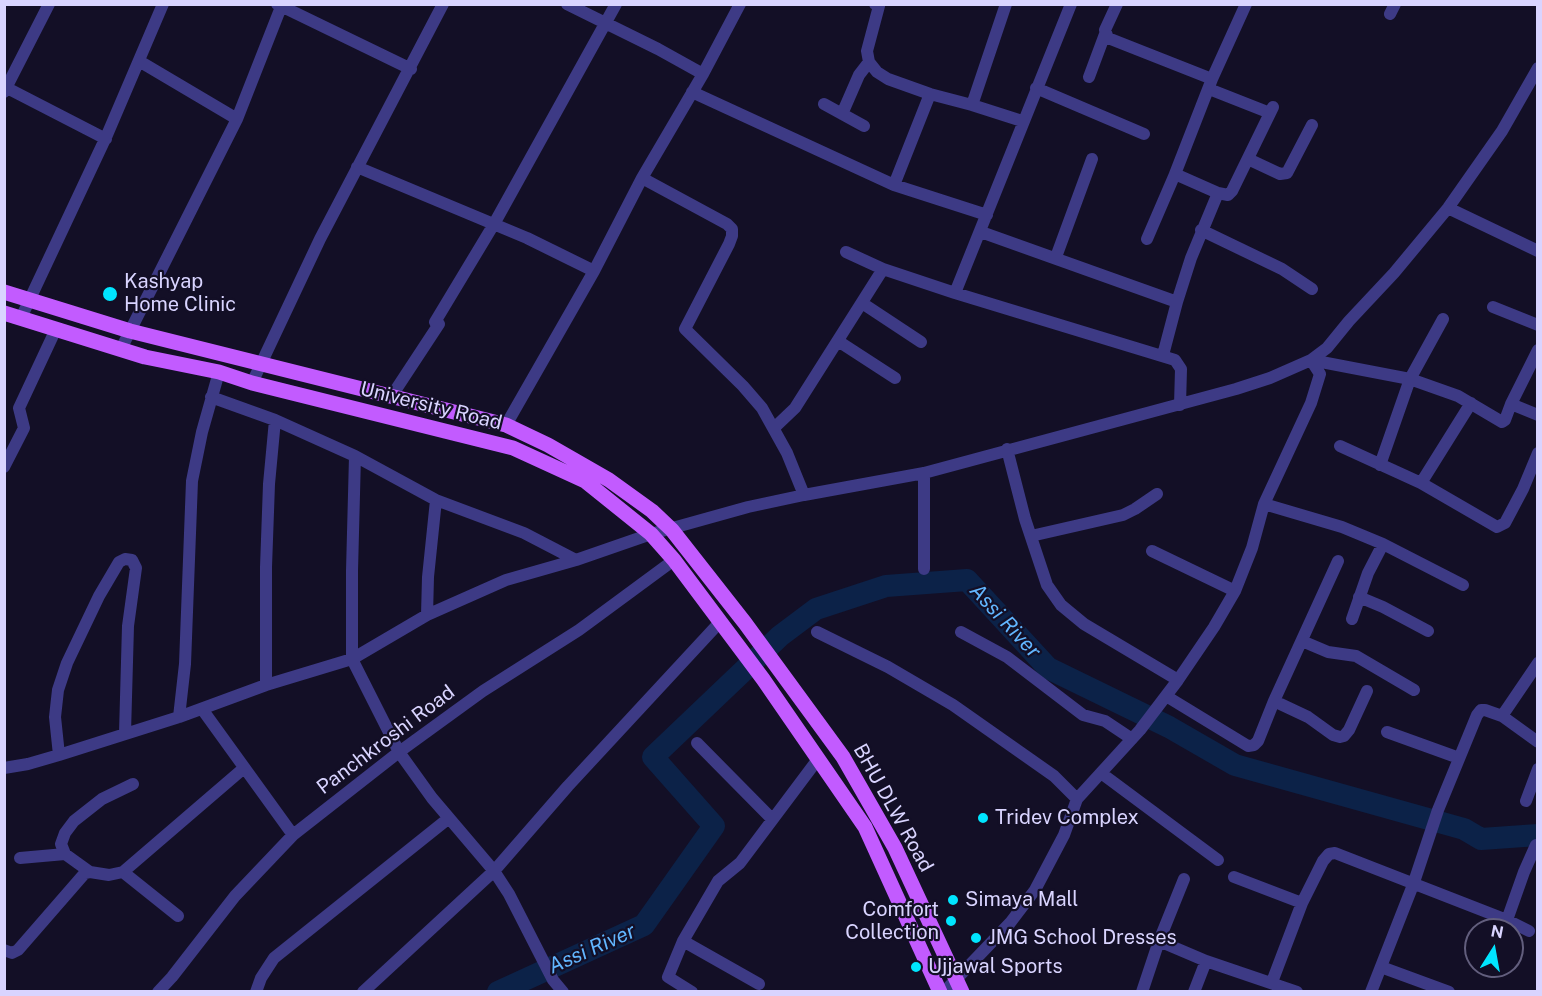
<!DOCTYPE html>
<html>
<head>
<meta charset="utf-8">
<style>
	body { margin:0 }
	#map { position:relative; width:1542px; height:996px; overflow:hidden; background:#130f26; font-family:"Public Sans",sans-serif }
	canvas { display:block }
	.frame { position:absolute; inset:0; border:6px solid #d9d4ff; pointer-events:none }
	.north { position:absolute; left:1464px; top:918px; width:60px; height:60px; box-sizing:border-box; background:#130f26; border:2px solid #625e7d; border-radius:50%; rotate:11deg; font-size:16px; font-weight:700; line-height:24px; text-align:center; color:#d9d4ff }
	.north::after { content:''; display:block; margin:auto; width:21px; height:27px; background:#00e5ff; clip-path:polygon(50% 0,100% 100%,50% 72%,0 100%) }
</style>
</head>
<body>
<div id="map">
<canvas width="1542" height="996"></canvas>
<div class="frame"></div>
<div class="north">N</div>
</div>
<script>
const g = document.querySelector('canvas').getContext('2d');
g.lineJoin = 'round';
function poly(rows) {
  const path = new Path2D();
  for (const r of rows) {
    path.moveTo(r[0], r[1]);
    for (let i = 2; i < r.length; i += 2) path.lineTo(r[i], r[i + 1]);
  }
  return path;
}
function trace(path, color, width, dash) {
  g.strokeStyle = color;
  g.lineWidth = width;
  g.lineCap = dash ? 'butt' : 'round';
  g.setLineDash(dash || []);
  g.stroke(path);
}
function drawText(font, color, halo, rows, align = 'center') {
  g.font = font + ' "Public Sans",sans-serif';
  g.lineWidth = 4.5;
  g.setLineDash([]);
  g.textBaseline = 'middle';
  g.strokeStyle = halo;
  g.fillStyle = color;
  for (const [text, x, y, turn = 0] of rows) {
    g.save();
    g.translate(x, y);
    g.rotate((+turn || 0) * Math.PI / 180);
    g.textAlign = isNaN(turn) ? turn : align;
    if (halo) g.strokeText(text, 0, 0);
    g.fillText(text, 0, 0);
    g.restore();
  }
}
const river = poly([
	[498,992,644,925,714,826,653,757,780,636,816,609,886,586,967,580,1048,668,1169,727,1235,765,1464,829,1481,839,1538,835]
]);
const minor = poly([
	[277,4,411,69],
	[567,4,658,49,703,74],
	[875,4,879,6,867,51,869,62,877,72,888,79,930,94,972,105],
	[1006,4,972,105,1022,121],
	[1117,4,1105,30,1108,38,1212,79],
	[1390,14,1395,4],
	[139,61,237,119],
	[1089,77,1105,34],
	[7,88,106,139],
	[1036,88,1144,134],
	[1209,89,1270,113],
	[4,92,49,4],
	[692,92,894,185],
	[930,94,894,185,987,215],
	[824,104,864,126],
	[842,114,859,75,869,62],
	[1248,159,1280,174,1287,173,1312,125],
	[357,167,527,238,594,271],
	[642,178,727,224,732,229,732,236,729,244,685,329,743,386,762,408,787,453,804,495],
	[1218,193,1228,195,1232,191,1273,107],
	[1448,208,1538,251],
	[1201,230,1282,269,1312,289],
	[981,232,1177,302],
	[1147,239,1175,174],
	[846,252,883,269,955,293,1175,360,1181,369,1180,405],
	[1056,257,1092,159],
	[955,293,1071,4],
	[862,303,921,342],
	[1493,307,1538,325],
	[21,318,107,135,163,4],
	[435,322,494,224,616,4],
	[838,341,895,378],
	[121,349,237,119,281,7],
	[1163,355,1177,302,1191,258,1218,193,1175,174,1212,79,1246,4],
	[1311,360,1410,379,1458,396,1502,422,1505,420,1511,404,1538,415],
	[252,383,320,239,443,4],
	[211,397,275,420,355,456,436,500,524,533,576,560],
	[391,397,439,324],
	[1511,404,1538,350],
	[506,425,594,271,642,178,703,74,740,4],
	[774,428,795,408,883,269],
	[1340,446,1421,483,1497,527,1505,523,1523,489,1538,453],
	[1007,449,1025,519,1047,585,1061,605,1084,624,1178,680],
	[355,456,352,571,352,659,399,752,432,798,494,871,509,894,553,980,563,992],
	[1380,465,1410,379,1443,319],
	[4,467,24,428,19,408,56,329],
	[1421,483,1471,403],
	[1264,504,1342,527,1383,544,1463,585],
	[1031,536,1123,515,1135,509,1157,494],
	[1152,551,1235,591],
	[924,569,924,473],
	[1359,597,1383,607,1428,631],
	[427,615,428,577,436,500],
	[1352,619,1368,573,1383,544],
	[817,632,888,667,953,705,1054,776,1077,799],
	[961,632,1007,657,1083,715,1105,721,1132,739],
	[1302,641,1328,652,1356,656,1414,690],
	[266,685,266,567,269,484,275,420],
	[1166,696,1248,746,1254,745,1258,741,1274,701,1338,561],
	[1274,701,1308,717,1333,735,1340,737,1344,736,1349,730,1367,691],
	[202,709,293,835],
	[1502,716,1538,663],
	[179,717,185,664,192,481,202,432,219,372],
	[1387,732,1459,758],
	[697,743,772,819],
	[59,755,55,717,58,690,67,663,99,596,119,562,125,559,132,560,136,568,128,626,125,733],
	[4,768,28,764,59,755,179,717,266,685,352,659,427,615,506,580,576,560,651,534,748,507,804,495,924,473,1236,389,1270,378,1311,360,1327,348,1349,321,1394,273,1448,208,1502,131,1538,68],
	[1101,773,1218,860],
	[1526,801,1538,769],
	[20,858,65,854],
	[90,872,65,854,61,844,65,833,74,821,102,799,133,784],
	[123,872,178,916],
	[1234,877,1302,903],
	[1507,920,1524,872,1536,845],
	[683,941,759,984],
	[1159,941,1206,961],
	[4,950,12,953,18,950,85,873,90,872,109,875,123,872,244,768],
	[1381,967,1449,992],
	[1272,982,1302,903,1323,861,1329,854,1335,853,1507,920,1529,931],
	[158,992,172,977,235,896,293,835,399,752,483,691,579,630,674,560],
	[256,992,261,978,274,958,449,818],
	[363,992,494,871,568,786,720,622],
	[692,992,668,977,683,941,718,881,740,863,818,759],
	[944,992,1010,923,1035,890,1064,835,1077,799,1140,730,1178,680,1214,627,1235,591,1252,548,1264,504,1311,403,1320,374,1311,360],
	[1142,992,1159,941,1184,879],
	[1194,992,1206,961,1297,992],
	[1371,992,1413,885,1438,810,1477,715,1481,710,1485,710,1502,716,1538,742]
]);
const major = poly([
	[4,292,130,331,506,425,548,445,609,480,652,511,672,530,745,623,843,757,895,848,962,992],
	[4,313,145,357,219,372,252,383,513,448,585,481,651,534,674,560,763,679,865,827,940,992]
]);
const markers = [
	[110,294,8,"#00e5ff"],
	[983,818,6,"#00e5ff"],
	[953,900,6,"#00e5ff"],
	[951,921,6,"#00e5ff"],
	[976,938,6,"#00e5ff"],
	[916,967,6,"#00e5ff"]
];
const poiNames = [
	["Kashyap",124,282],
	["Home Clinic",124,305],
	["Tridev Complex",995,818],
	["Simaya Mall",965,900],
	["Comfort",939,910,"right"],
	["Collection",939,933,"right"],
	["JMG School Dresses",988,938],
	["Ujjawal Sports",928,967]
];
const streetNames = [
	["University Road",431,406,14],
	["Panchkroshi Road",386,740,-37],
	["BHU DLW Road",893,808,61]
];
const waterNames = [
	["Assi River",1005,621,47],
	["Assi River",592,949,-24]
];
trace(river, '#0c2248', 22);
trace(minor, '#3d3a85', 12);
trace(major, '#c25bff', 15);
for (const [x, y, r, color] of markers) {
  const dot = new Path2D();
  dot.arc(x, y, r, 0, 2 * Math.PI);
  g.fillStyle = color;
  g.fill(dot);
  trace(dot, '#130f26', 2);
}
drawText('20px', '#d9d4ff', '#130f26', poiNames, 'left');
drawText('20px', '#d9d4ff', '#130f26', streetNames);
drawText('italic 21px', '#62b6ff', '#130f26', waterNames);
</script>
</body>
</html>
